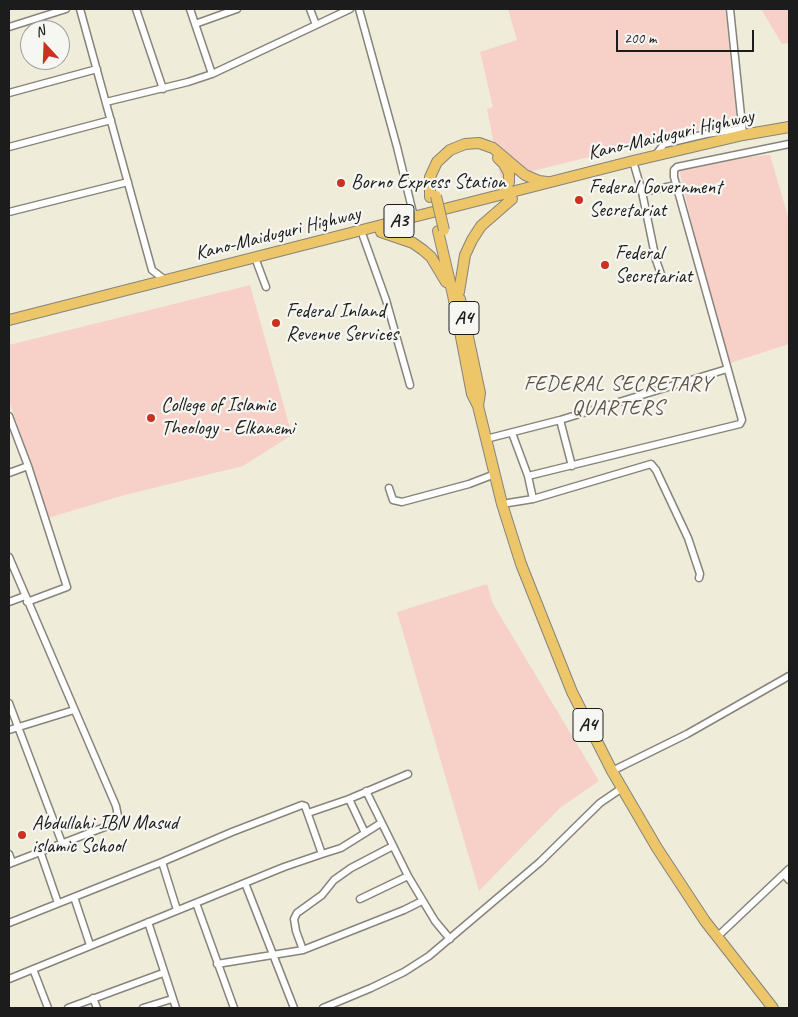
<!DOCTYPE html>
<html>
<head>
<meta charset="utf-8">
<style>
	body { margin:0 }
	#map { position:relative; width:798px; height:1017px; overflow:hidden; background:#f0ecda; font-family:Caveat,sans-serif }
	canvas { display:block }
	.frame { position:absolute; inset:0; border:10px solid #1c1c1c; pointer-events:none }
	.north { position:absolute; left:20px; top:20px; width:50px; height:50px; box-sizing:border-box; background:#f6f6f2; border:1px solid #9f9f9c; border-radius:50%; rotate:340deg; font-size:14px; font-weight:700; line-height:20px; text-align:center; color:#1c1c1c }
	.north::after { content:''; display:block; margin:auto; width:18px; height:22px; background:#c8321e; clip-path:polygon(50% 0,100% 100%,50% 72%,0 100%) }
	.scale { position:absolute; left:616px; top:30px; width:138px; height:22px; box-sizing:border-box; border:2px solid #1c1c1c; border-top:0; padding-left:6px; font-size:15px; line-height:18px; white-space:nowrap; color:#1c1c1c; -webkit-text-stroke:4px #f6f6f2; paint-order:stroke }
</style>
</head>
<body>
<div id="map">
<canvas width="798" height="1017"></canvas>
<div class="frame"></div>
<div class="north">N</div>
<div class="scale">200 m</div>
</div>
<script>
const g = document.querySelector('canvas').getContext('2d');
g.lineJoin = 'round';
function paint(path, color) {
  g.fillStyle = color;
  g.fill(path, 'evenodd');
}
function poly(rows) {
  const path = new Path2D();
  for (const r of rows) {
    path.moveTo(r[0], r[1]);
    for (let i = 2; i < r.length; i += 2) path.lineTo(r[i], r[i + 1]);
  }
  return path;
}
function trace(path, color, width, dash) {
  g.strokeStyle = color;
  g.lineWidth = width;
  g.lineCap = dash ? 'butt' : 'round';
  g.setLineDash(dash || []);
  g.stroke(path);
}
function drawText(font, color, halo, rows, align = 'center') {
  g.font = font + ' Caveat,sans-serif';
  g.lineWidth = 4.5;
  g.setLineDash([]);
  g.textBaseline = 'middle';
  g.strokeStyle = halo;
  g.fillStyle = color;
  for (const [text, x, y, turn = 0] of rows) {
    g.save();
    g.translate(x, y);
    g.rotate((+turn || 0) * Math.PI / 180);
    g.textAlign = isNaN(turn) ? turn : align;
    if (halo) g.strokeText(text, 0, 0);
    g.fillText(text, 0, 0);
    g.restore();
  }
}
const built = poly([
	[508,9,725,9,737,120,501,179,487,109,493,107,480,52,517,40],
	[761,9,789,9,789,43,782,44],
	[770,155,789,220,789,339,788,340,789,344,727,364,701,264,679,169,723,159],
	[250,285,292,435,243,466,121,496,48,518,9,400,9,345],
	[487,584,493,604,599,781,560,808,479,891,397,612]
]);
const minor = poly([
	[80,9,152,270,165,280],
	[136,9,163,89],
	[190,9,212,74],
	[310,9,316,25],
	[359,9,397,147,414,217],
	[730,9,743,135],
	[195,24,237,9],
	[9,27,66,9],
	[9,93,97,69],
	[106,102,188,82,212,74,350,9],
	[9,147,111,120],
	[655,156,664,144,706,134,742,129],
	[633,161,642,192,656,260,662,277],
	[642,192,677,185],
	[9,212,128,182],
	[363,236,386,300,410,385],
	[257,263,266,287],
	[9,416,28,466,67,587,27,602],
	[560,420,572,466],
	[512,433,528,476,533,499],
	[486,439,560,420,727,369],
	[9,473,28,466],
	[528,476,740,424,742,420,674,177,674,170,677,167,789,144],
	[389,488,393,500,402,502,469,484,495,474],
	[502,504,533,499,651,464,656,470,688,538,700,574,699,578],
	[9,557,116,806,118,816,110,825,9,864],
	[9,602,25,596],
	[9,703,62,843],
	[9,730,74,710],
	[612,771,687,734,789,676],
	[366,791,408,876,435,921,450,939],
	[349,799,365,833],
	[308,813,349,799,408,774],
	[40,851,58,903],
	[9,854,12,862],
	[322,854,341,848,381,823],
	[162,862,177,910],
	[784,874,789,880],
	[245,883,294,1008],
	[74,897,90,945],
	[360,899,408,876],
	[196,903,234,1008],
	[148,922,176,1008],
	[9,923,162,862,232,832,302,805,305,806,322,854,284,867,9,979],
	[717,937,789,869],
	[303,950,296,931,294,919,297,913,322,895,334,880,351,868,393,846],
	[217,964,303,950,404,910,422,901],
	[33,969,48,1008],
	[93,998,97,1008],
	[68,1008,163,973],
	[143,1008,172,999],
	[323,1008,371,988,404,972,429,956,540,862,600,803,622,788]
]);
const highway = poly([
	[498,158,504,164,509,173,509,182,503,194],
	[430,197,430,177,437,162,450,150,465,144,479,143,493,148,525,175,539,181,547,182],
	[438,231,453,295,472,394,478,406,502,504,521,564,572,692,612,771,657,848,705,921,773,1008],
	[381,232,413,243,423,250,431,257,446,282],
	[459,292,465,255,472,240,481,226,512,199],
	[460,299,480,393,478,406],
	[9,320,633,161,743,135,789,127]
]);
const highwayBridge = poly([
	[436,196,444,230]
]);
const markers = [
	[341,183,5,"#c8321e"],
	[579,200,5,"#c8321e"],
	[605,265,5,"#c8321e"],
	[276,323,5,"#c8321e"],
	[151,418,5,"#c8321e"],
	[22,835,5,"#c8321e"]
];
const shields = [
	[399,221,30],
	[464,318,30],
	[588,725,30]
];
const shieldNames = [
	["A3",399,221],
	["A4",464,318],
	["A4",588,725]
];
const streetNames = [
	["Kano-Maiduguri Highway",671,135,-13],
	["Kano-Maiduguri Highway",278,234,-14]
];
const poiNames = [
	["Borno Express Station",351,183],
	["Federal Government",589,188],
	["Secretariat",589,211],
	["Federal",615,254],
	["Secretariat",615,277],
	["Federal Inland",286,312],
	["Revenue Services",286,335],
	["College of Islamic",161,406],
	["Theology - Elkanemi",161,429],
	["Abdullahi IBN Masud",32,824],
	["islamic School",32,847]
];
const neighbourhoodNames = [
	["FEDERAL SECRETARY",618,384],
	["QUARTERS",618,408]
];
paint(built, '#f7d1c8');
trace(minor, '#86847b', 9);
trace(highway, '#86847b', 12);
trace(minor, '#fff', 6);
trace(highway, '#ecc669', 10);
trace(highwayBridge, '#86847b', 12, []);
trace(highwayBridge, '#ecc669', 10);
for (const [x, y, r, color] of markers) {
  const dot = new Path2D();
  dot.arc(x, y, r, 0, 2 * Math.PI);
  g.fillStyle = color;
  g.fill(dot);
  trace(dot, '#f6f6f2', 2);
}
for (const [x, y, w] of shields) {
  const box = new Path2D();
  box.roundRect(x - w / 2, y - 16.5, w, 33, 4);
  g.fillStyle = '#f6f6f2';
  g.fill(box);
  trace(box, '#1c1c1c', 1);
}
drawText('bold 19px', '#1c1c1c', null, shieldNames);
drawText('20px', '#1c1c1c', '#f6f6f2', streetNames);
drawText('20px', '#1c1c1c', '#f6f6f2', poiNames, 'left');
g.letterSpacing = '1px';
drawText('21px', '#5e5244', '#f6f6f2', neighbourhoodNames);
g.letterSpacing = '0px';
</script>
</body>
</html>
